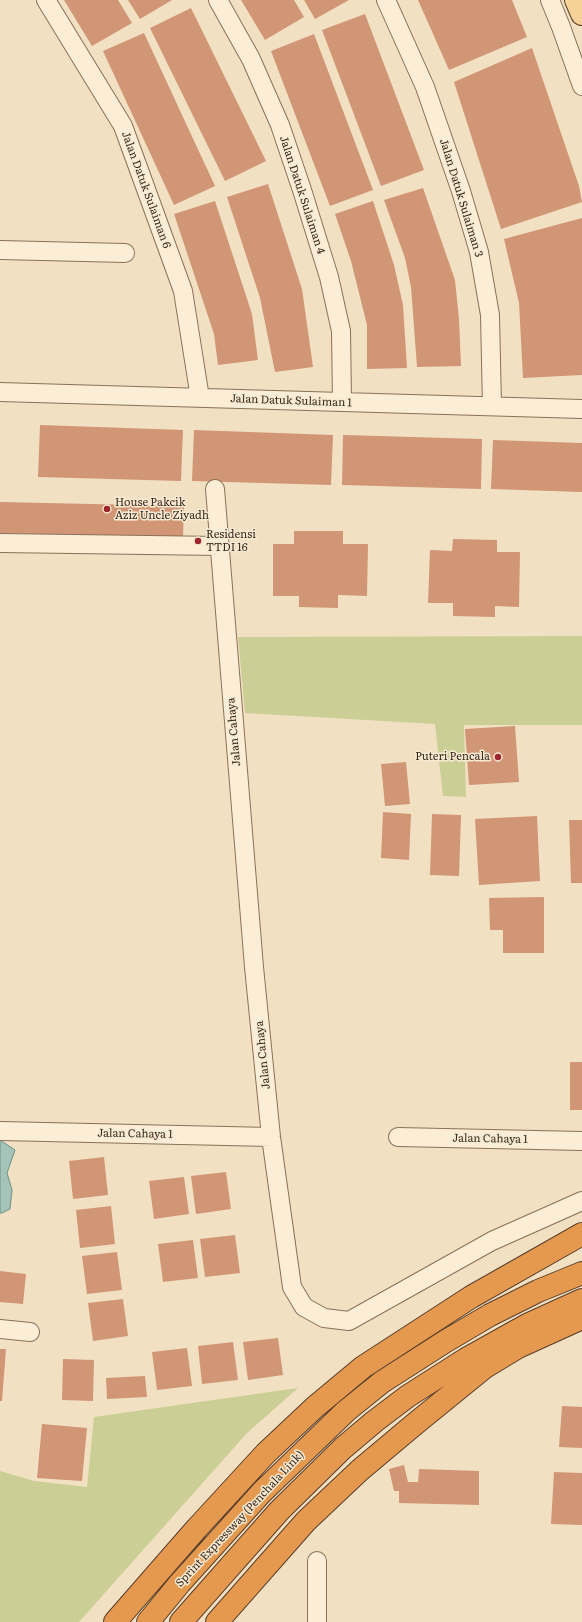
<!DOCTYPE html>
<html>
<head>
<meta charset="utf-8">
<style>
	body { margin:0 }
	canvas { display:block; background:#f1e0c2 }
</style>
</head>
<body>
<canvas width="582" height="1622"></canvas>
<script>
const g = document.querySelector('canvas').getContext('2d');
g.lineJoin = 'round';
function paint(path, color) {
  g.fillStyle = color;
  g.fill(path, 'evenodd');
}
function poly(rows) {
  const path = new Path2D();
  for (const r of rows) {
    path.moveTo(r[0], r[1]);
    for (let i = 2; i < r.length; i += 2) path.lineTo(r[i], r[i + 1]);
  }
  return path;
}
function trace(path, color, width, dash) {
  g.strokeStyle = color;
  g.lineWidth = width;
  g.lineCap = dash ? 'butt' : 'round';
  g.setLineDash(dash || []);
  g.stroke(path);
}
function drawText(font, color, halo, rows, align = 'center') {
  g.font = font + ' Literata,serif';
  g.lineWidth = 3;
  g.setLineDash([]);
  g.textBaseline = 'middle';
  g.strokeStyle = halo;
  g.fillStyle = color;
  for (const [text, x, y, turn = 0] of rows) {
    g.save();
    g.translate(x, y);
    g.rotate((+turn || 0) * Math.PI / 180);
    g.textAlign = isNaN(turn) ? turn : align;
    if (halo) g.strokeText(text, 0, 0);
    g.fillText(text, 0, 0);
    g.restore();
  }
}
const green = poly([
	[582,636,582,725,464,725,466,797,443,796,435,724,245,713,238,637],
	[298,1388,247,1433,79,1622,0,1622,0,1471,34,1481,87,1487,94,1417]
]);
const water = poly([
	[0,1140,15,1150,7,1173,12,1190,10,1209,2,1213,0,1213,0,1140]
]);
const building = poly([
	[64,0,118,0,132,23,92,46],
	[128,0,172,0,140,19],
	[241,0,294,0,304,17,265,40],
	[304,0,349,0,315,19],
	[418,0,512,0,527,37,449,70],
	[191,8,266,161,225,181,150,28],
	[365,14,424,170,381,186,322,30],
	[144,33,215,186,174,205,103,51],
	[314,34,373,190,330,206,271,51],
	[532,48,579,186,582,202,501,229,454,82],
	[268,184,302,289,313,367,275,372,260,298,227,197],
	[423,188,455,280,459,319,461,366,417,367,411,287,405,258,384,200],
	[215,201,252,314,258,360,218,365,214,334,174,214],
	[373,201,394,265,403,305,407,368,367,369,367,325,351,261,335,214],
	[582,218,582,375,523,378,519,303,504,239],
	[40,425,183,430,181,481,38,477],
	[194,430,333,435,331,485,192,481],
	[343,435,482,439,481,489,342,485],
	[493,440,582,443,582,492,491,489],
	[0,502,184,506,183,538,0,533],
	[294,531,343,531,343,544,368,544,367,596,338,595,338,608,299,607,299,596,273,596,273,544,294,544],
	[453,539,497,540,497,552,520,552,519,607,495,606,495,617,453,616,453,603,428,603,430,550,452,551],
	[515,726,519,782,469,785,465,729],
	[406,762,410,804,385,806,381,764],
	[383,812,411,814,409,860,381,858],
	[432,814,461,815,459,876,430,875],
	[537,816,540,881,479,885,475,819],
	[569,820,582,820,582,883,571,883],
	[544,897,544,953,503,953,503,930,490,930,489,898],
	[570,1062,582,1062,582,1110,570,1110],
	[104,1157,108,1195,73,1199,69,1161],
	[226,1172,231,1209,196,1214,191,1176],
	[184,1177,189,1214,154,1219,149,1181],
	[111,1206,115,1244,80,1248,76,1210],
	[235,1235,240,1273,205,1277,200,1239],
	[193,1240,198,1278,163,1282,158,1244],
	[117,1252,122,1290,87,1294,82,1256],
	[0,1271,26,1274,23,1304,0,1302],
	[123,1299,128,1336,93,1341,88,1303],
	[278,1338,283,1375,248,1380,243,1342],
	[233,1342,238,1380,202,1384,198,1346],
	[187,1348,192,1386,157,1390,152,1352],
	[0,1349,6,1349,2,1401,0,1401],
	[63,1359,94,1360,93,1401,62,1400],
	[145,1376,147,1397,107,1399,106,1378],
	[562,1406,582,1407,582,1448,559,1447],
	[42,1424,87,1428,82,1481,37,1478],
	[404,1465,408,1482,418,1482,419,1469,479,1471,479,1505,399,1503,399,1491,394,1491,389,1469],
	[554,1472,582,1473,582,1525,551,1524]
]);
const minor = poly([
	[46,0,123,126,183,291,200,398],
	[218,0,251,59,280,125,302,190,329,277,341,331,342,402],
	[386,0,425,87,461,191,479,252,490,315,492,406],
	[550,0,561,27,582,86],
	[0,250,125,253],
	[0,392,582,409],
	[215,489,254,967,271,1137,292,1287,304,1307,324,1318,349,1321,492,1241,582,1201],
	[0,543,220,546],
	[0,1131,271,1137],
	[398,1137,582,1141],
	[0,1329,30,1332],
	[317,1561,317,1622]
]);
const major = poly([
	[576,0,582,14]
]);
const highway = poly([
	[115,1622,197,1528,266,1453,315,1407,363,1367,471,1297,582,1234],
	[148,1622,180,1583,262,1492,346,1411,382,1382,446,1341,490,1315,538,1291,582,1273],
	[181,1622,279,1511,343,1448,375,1421,408,1396,466,1359,527,1325,582,1300],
	[217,1622,306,1521,360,1470,416,1423,485,1367,518,1347,582,1318]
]);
const markers = [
	[107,509,4,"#9e242d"],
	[198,541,4,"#9e242d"],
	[498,757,4,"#9e242d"]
];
const streetNames = [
	["Jalan Datuk Sulaiman 6",146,190,70],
	["Jalan Datuk Sulaiman 4",302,195,72],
	["Jalan Datuk Sulaiman 3",461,198,73],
	["Jalan Datuk Sulaiman 1",291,401,2],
	["Jalan Cahaya",234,732,-95],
	["Jalan Cahaya",263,1055,-96],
	["Jalan Cahaya 1",135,1134,1],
	["Jalan Cahaya 1",490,1139,1],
	["Sprint Expressway (Penchala Link)",240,1519,-47]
];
const poiNames = [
	["House Pakcik",115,503],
	["Aziz Uncle Ziyadh",115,516],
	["Residensi",206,535],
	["TTDI 16",206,548],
	["Puteri Pencala",490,757,"right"]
];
paint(green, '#cccf95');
paint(water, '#a5c3b8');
trace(water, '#6b9286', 1);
paint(building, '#d19676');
trace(minor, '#8c7058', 20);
trace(major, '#593e2c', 24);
trace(highway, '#593e2c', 24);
trace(minor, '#fbedd6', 18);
trace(major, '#f6d298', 22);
trace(highway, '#e5994e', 22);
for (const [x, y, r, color] of markers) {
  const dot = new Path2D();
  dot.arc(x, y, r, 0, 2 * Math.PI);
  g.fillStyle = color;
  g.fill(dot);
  trace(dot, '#f7ead2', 1.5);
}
drawText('11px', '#3a291d', '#f7ead2', streetNames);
drawText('11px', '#3a291d', '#f7ead2', poiNames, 'left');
</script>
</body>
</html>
